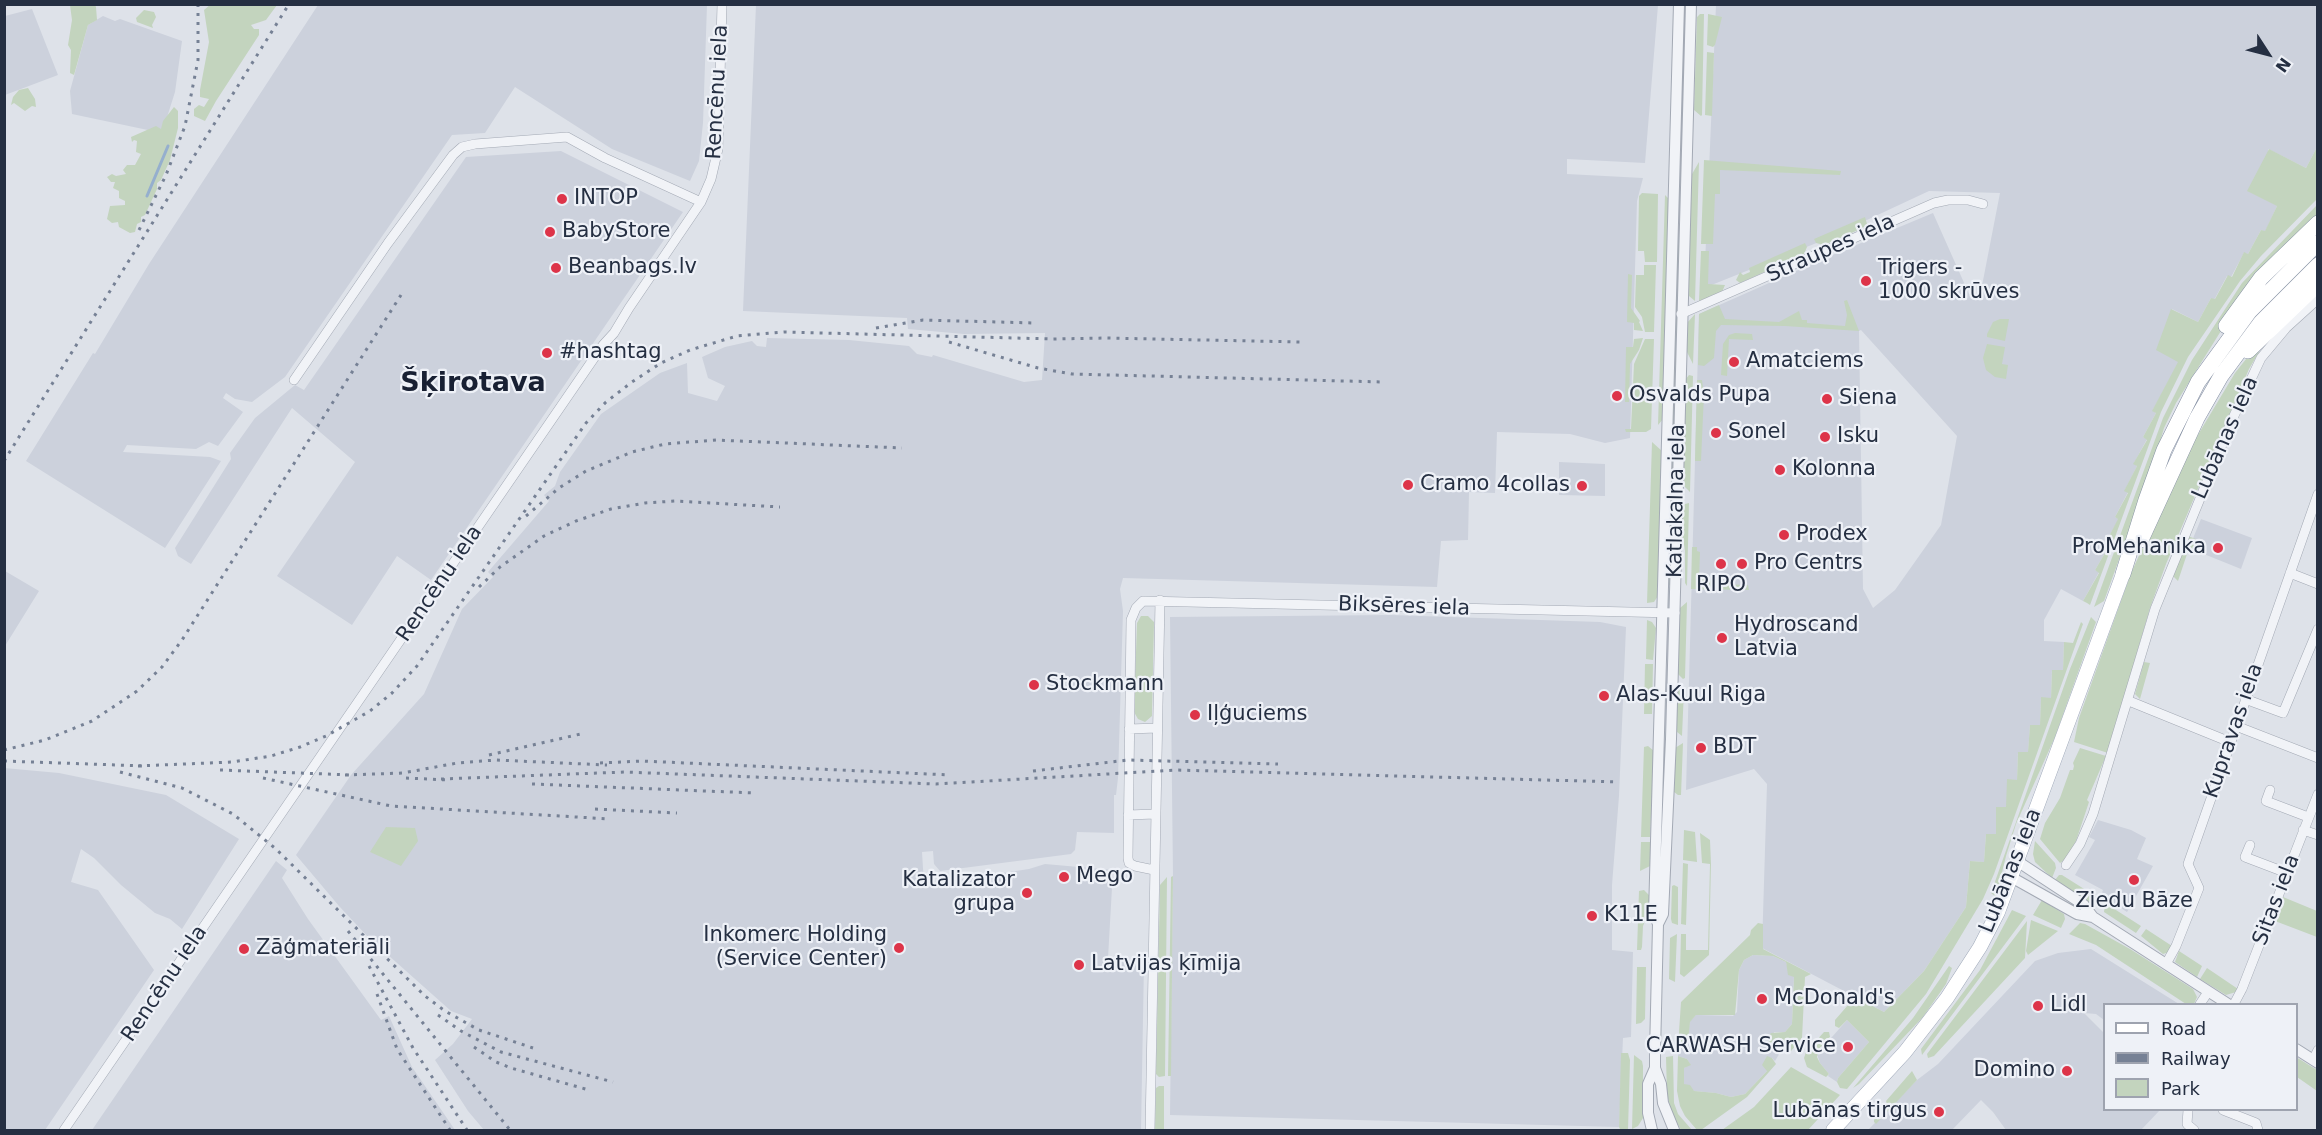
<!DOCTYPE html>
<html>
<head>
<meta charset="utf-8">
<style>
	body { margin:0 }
	#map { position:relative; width:2322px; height:1135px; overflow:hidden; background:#dee2e9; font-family:"DejaVu Sans",sans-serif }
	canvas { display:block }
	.frame { position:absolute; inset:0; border:6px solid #252f42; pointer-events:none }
	.legend { position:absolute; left:2103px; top:1003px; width:195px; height:108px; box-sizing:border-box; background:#eef1f7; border:2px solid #9ea3af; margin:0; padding:8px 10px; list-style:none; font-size:18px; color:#252f42 }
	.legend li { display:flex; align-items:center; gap:12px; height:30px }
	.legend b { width:30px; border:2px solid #9ea3af }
	.north { position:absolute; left:2238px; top:24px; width:60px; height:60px; -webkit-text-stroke:4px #eef1f7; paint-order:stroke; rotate:126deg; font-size:16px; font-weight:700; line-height:24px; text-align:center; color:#252f42 }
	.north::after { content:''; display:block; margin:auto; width:21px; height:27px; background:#252f42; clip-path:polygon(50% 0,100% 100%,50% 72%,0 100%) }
</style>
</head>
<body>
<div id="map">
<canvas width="2322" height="1135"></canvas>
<div class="frame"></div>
<ul class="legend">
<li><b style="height:8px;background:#fff"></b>Road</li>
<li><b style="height:8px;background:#768195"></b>Railway</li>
<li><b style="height:16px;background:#c3d4be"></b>Park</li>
</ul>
<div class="north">N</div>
</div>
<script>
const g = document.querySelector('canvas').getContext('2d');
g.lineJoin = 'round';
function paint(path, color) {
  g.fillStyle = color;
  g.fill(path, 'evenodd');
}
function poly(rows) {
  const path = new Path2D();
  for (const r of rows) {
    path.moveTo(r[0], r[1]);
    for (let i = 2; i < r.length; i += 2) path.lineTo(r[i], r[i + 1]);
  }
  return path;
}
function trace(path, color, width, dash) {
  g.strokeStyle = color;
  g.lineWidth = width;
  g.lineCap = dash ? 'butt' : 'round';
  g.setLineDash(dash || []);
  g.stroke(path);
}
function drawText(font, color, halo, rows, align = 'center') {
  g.font = font + ' "DejaVu Sans",sans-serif';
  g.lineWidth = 4.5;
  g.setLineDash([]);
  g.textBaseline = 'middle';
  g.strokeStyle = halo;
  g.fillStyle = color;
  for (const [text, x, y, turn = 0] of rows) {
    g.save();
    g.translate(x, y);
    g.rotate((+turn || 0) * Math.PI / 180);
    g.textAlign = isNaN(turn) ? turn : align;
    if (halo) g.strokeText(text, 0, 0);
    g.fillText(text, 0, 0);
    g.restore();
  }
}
const built = poly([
	[318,5,707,5,703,123,699,161,690,181,612,149,515,87,485,133,452,135,285,377,252,402,235,399,226,393,223,398,243,412,218,446,209,442,196,449,127,445,123,452,210,457,221,461,165,548,26,461,93,353,95,354,149,264],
	[756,5,1658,5,1645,163,1567,159,1567,174,1643,178,1637,201,1630,438,1605,443,1570,434,1497,432,1495,493,1469,492,1468,540,1441,541,1437,587,1123,578,1120,589,1123,611,1118,778,1116,795,1114,795,1114,833,1077,832,1075,850,1071,854,940,871,934,864,933,851,922,852,924,885,1029,869,1045,864,1113,870,1108,958,1144,962,1141,1130,484,1130,468,1111,435,1060,453,1044,472,1019,451,1011,369,938,339,906,296,855,351,775,424,694,462,609,493,577,488,572,549,501,544,495,555,486,560,472,601,414,660,373,687,363,688,393,717,401,725,386,708,378,702,357,725,347,752,341,757,346,766,347,767,338,849,340,909,346,917,354,932,357,933,355,1024,382,1042,380,1045,333,964,334,908,329,907,318,743,311],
	[1716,5,2317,5,2317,147,2306,168,2268,149,2277,206,2265,232,2261,230,2248,254,2244,253,2231,277,2227,276,2214,300,2211,298,2198,322,2172,309,2179,362,2153,410,2156,413,2143,437,2147,439,2134,463,2137,466,2125,490,2128,492,2115,517,2119,519,2105,543,2109,546,2095,570,2099,572,2083,601,2061,589,2044,620,2044,641,2064,642,2063,670,2052,670,2051,698,2041,698,2040,725,2030,725,2028,753,2018,752,2017,780,2006,807,1996,807,1996,834,1986,834,1984,862,1970,861,1966,907,1924,971,1884,1012,1762,948,1767,784,1754,769,1686,790,1699,314,1830,256,1933,213,1969,294,1980,296,2000,193,1929,191,1824,240,1704,288],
	[1861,330,1957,436,1941,525,1895,590,1873,608,1863,589,1859,331],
	[32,9,58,75,5,95,5,16],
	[103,16,115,21,120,19,182,41,175,92,162,133,72,114,70,91,88,25],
	[561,151,683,212,431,580,397,556,352,625,277,576,355,462,292,408,191,564,178,556,175,548,231,459,230,453,255,418,295,385,304,390,466,157],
	[1559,462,1605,464,1605,496,1559,495],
	[2201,519,2252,538,2241,569,2189,548],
	[5,571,39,591,5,646],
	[1391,615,1600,622,1626,627,1619,796,1612,885,1612,950,1633,952,1631,1037,1623,1038,1619,1127,1170,1115,1173,876,1170,617],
	[4,768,59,773,166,795,239,839,182,929,170,919,155,913,121,885,94,858,81,849,71,882,98,890,154,970,45,1130,5,1130],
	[2098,820,2131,830,2146,838,2137,859,2153,866,2127,912,2101,895,2103,890,2075,875,2095,840,2089,837],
	[276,861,287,870,282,878,308,919,381,1020,389,1016,412,1067,455,1130,92,1130],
	[2091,949,2179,1004,2104,1004,2104,1020,2096,1014,2084,1013,2104,1033,2104,1110,2160,1110,2141,1130,2006,1130,1993,1112,1981,1100,1952,1130,1868,1130,1917,1080,1938,1064,2035,961,2058,953],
	[1753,955,1773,956,1786,962,1789,975,1794,976,1792,1024,1785,1032,1774,1032,1772,1045,1781,1051,1775,1061,1772,1058,1767,1071,1745,1094,1731,1097,1716,1093,1694,1091,1683,1084,1684,1068,1690,1064,1687,1059,1678,1056,1678,1047,1686,1044,1690,1021,1696,1015,1733,1016,1737,1012,1739,970,1744,960],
	[1847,1020,1869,1042,1838,1078,1837,1082,1828,1076,1829,1074,1820,1063,1817,1054]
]);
const green = poly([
	[211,4,277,5,266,20,251,25,254,29,259,29,259,35,216,101,205,121,194,116,194,109,199,105,204,107,209,99,200,97,200,90,209,42,204,10],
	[70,5,95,5,96,7,97,20,88,25,74,75,70,73,71,50,68,45,72,20],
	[144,10,154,12,156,17,152,25,153,28,137,22,136,18],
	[1700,14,1704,14,1702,115,1701,116,1694,110,1697,17],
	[1708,14,1722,17,1715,45,1713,47,1707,45],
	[1707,52,1714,53,1712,116,1705,115],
	[28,88,35,99,36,107,32,106,25,111,14,103,11,105,13,97,19,90],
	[174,107,178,111,178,128,170,160,161,180,157,183,157,189,145,215,141,217,141,222,137,224,135,232,130,233,119,227,118,222,112,223,107,219,110,206,125,205,125,201,119,198,119,191,113,188,115,182,111,182,107,177,112,174,116,176,126,174,123,170,127,165,135,165,141,154,136,152,137,141,134,140,132,142,131,137,156,126,161,129,163,121],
	[2317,147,2317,199,2261,256,2240,281,2188,357,2161,412,2090,605,2087,603,2083,601,2099,573,2095,570,2109,546,2105,544,2118,519,2115,517,2128,493,2124,491,2137,466,2133,464,2147,440,2143,437,2156,413,2152,411,2178,362,2156,350,2171,309,2198,322,2211,298,2215,299,2228,275,2232,277,2244,252,2248,254,2261,230,2265,231,2277,206,2247,191,2269,149,2306,168],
	[1704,160,1779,166,1841,171,1840,175,1720,170,1720,194,1715,194,1713,244,1701,244],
	[1699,162,1695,301,1689,296,1688,291,1692,174],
	[1642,193,1658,194,1657,262,1645,262,1644,251,1638,251,1639,196],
	[1665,195,1669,199,1664,418,1658,425],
	[2317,205,2317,216,2229,318,2176,403,2164,428,2153,465,2104,601,2094,607,2163,418,2192,360,2242,283],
	[1865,217,1867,224,1865,227,1824,245,1816,243,1814,239],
	[1805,243,1807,247,1804,254,1740,283,1736,280,1740,272,1743,275,1750,272,1749,268],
	[1677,245,1680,245,1675,425,1672,425],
	[1701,251,1709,251,1708,284,1725,285,1722,292,1699,301],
	[1644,265,1656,265,1654,332,1645,332,1642,317,1635,307,1636,275,1644,275],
	[1628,274,1632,275,1631,308,1640,321,1639,322,1643,331,1634,330,1634,323,1627,322],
	[1847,300,1859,331,1785,326,1721,325,1716,331,1714,358,1704,366,1698,365,1699,314,1719,305,1725,319,1779,322,1799,311,1802,320,1807,320,1807,323,1845,326,1847,315,1844,301],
	[1695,314,1693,364,1686,350,1687,323],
	[2000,319,2009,319,2005,341,1987,337,1987,334,1993,322],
	[1735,333,1752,334,1753,340,1729,339,1727,376,1721,375,1723,344,1729,335],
	[1643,338,1639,350,1630,364,1629,402,1625,402,1626,347,1633,347,1634,339],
	[1645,339,1654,339,1651,429,1646,432,1626,432,1625,429,1631,429,1634,364],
	[1987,344,2005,347,2002,364,2008,365,2006,379,1995,377,1986,370,1983,358],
	[2262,347,2249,369,2166,564,2150,608,2108,753,2074,742,2079,718,2131,573,2184,458,2235,373,2254,349],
	[1689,375,1693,376,1690,492,1682,484,1685,380],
	[1697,380,1702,380,1704,394,1701,461,1695,461],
	[1652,442,1662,451,1658,596,1654,602,1647,603],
	[1671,444,1674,444,1670,585,1667,585],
	[1689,503,1687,586,1685,583,1685,551,1681,525,1682,509,1685,504],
	[2188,536,2201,541,2197,551,2189,548,2178,581,2173,576],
	[1692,547,1697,547,1697,551,1700,552,1699,579,1717,580,1718,584,1748,585,1749,590,1691,589],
	[1687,602,1685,678,1683,679,1677,673,1679,613,1680,608],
	[1141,616,1148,616,1154,622,1152,716,1145,722,1138,719,1134,712,1137,623],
	[2091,617,2096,622,2055,737,2016,824,2006,856,1996,897,1991,893,2070,669],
	[1647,620,1652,622,1656,628,1653,660,1646,659],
	[2081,622,2083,624,1994,874,1983,899,1926,994,1847,1089,1840,1088,1837,1082,1838,1078,1869,1042,1847,1020,1839,1028,1835,1026,1835,1020,1855,997,1884,1012,1924,971,1966,907,1970,861,1984,862,1986,834,1996,834,1996,807,2006,807,2007,779,2017,780,2018,752,2028,752,2030,725,2040,725,2041,697,2051,698,2052,670,2063,670,2064,642,2073,643],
	[2144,662,2150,663,2140,699,2135,694],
	[1645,664,1653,664,1652,714,1644,714],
	[1680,689,1684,689,1682,736,1677,732,1676,729,1676,693],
	[1683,743,1681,795,1678,795,1674,792,1675,748],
	[1648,746,1654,751,1654,754,1650,837,1641,837,1644,747],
	[2080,748,2106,756,2087,800,2089,802,2076,841,2066,859,2060,863,2040,839,2045,823,2060,798,2070,770,2073,770,2074,766,2073,763],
	[386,827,415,828,418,841,401,866,370,852],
	[1684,830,1695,832,1697,862,1683,860],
	[1700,833,1710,840,1711,864,1709,955,1684,977,1680,974,1681,934,1686,934,1686,950,1708,950,1710,864,1702,863],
	[2035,841,2055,863,2056,868,2052,878,2035,862,2033,854],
	[1641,842,1651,842,1650,866,1640,871],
	[1683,863,1688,864,1686,925,1681,924],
	[2059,875,2062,875,2100,899,2092,904,2055,880],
	[1173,876,1171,1076,1168,1076,1171,877],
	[1167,877,1165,1076,1159,1077,1156,1074,1160,885],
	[1674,885,1678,887,1678,925,1672,923,1671,919,1672,886],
	[1644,890,1650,896,1649,912,1643,926,1642,947,1641,950,1637,950,1639,891],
	[2283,897,2317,911,2317,937,2275,921],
	[2042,900,2064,914,2065,919,2061,928,2033,915],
	[2105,903,2141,926,2136,933,2104,912],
	[2012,910,2026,916,1922,1055,1921,1049,1980,970],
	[2031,920,2058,931,2028,955,2026,951],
	[2027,921,2025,958,1934,1056,1928,1058,1927,1054],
	[1758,923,1763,924,1763,949,1811,974,1805,977,1802,1038,1791,1051,1787,1052,1781,1051,1768,1041,1768,1037,1771,1033,1785,1032,1792,1024,1794,977,1788,975,1786,962,1773,956,1753,955,1744,960,1739,970,1735,1015,1696,1015,1690,1022,1688,1041,1682,1047,1678,1047,1681,1002,1750,935,1751,930],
	[2080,923,2085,924,2130,949,2193,989,2197,997,2194,1004,2186,1004,2096,945,2069,934],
	[2146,929,2172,946,2170,952,2163,954,2141,936],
	[1677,934,1675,982,1669,979,1670,938],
	[2179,951,2202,966,2197,977,2175,962],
	[1949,966,1952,968,1946,984,1923,1017,1859,1084,1853,1088,1913,1018],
	[1637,967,1646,967,1645,1019,1641,1023,1636,1024],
	[2207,968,2238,989,2236,992,2226,995,2200,979],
	[1824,1032,1829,1032,1830,1037,1819,1049,1817,1057,1820,1063,1829,1074,1826,1077,1807,1067,1804,1058,1806,1052],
	[1621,1053,1628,1053,1630,1060,1628,1130,1620,1129,1619,1127],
	[1634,1055,1642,1061,1643,1066,1643,1118,1638,1126,1632,1129],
	[1673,1056,1674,1103,1678,1114,1692,1130,1681,1130,1672,1114,1667,1094,1666,1057],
	[1678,1056,1687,1059,1691,1065,1684,1068,1684,1084,1690,1085,1694,1091,1716,1093,1731,1097,1745,1094,1767,1071,1762,1065,1767,1056,1772,1058,1776,1064,1747,1097,1701,1130,1697,1130,1685,1116,1680,1106,1677,1091],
	[2296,1057,2317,1070,2317,1091,2297,1077],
	[1791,1067,1840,1095,1808,1130,1722,1130,1754,1107],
	[1912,1071,1917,1080,1876,1124,1874,1122,1874,1114,1878,1108,1881,1110,1887,1104,1886,1101],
	[1159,1086,1164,1086,1164,1130,1155,1130,1156,1088]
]);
const stream = poly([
	[147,196,168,146]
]);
const minor = poly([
	[1681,314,1934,203,1948,200,1968,200,1983,204],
	[294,380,388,243,453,155,462,147,475,144,567,137,605,158,701,202],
	[2290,573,2318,584],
	[2245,699,2283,713,2318,629],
	[2129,701,2230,742],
	[2236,726,2318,758],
	[1129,729,1157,728],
	[2270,790,2266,801,2308,817],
	[1128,815,1155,814],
	[2303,830,2318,835],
	[2250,845,2245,857,2287,873],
	[2066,865,2080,844,2093,814,2155,609,2232,420,2261,358,2286,328,2318,299],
	[1154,870,1135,866,1129,863,1128,858,1131,620,1136,608,1143,601,1675,613],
	[2166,964,2176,946,2199,888,2188,864,2318,494],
	[2200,1004,2208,992],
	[2234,1004,2242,989,2318,794],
	[2313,1060,2318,1050],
	[2188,1110,2187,1124,2194,1130],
	[2223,1110,2256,1123,2258,1130],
	[64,1130,603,345,614,333,629,308,701,202,711,179,718,149,722,4],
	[1150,1130,1160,600]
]);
const tertiary = poly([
	[2017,861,2084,905,2093,917,2228,1004],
	[2011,877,2077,914,2093,917],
	[1658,924,1654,914,1679,4],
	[2296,1049,2318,1063],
	[1652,1130,1648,1113,1648,1084,1655,1068],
	[1674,1130,1663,1103,1661,1084,1655,1068,1655,1053,1658,924,1663,914,1671,739,1691,4]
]);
const primary = poly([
	[1833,1130,1905,1052,1947,998,1980,947,1998,912,2123,574]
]);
const trunk = poly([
	[2226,326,2261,278,2318,223],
	[2248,351,2318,284],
	[2141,540,2197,418,2221,376,2261,322,2318,265],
	[2123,574,2146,500,2164,450,2198,382,2249,312,2318,243]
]);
const rail = poly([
	[139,230,166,175,185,126,198,60,198,4],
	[876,328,923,320,1035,323],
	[949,342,1038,368,1072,374,1384,382],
	[4,461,289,4],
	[526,516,559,488,586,471,632,452,665,444,716,440,902,448],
	[479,587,500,567,544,536,576,521,611,509,645,503,675,501,780,507],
	[4,750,45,740,92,721,137,691,162,667,182,640,401,295],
	[489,755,585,733],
	[4,761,145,766],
	[600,763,642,761,950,775],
	[138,766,232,762,271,756,300,747,326,736,370,711,392,693,417,666,586,423,606,402,632,382,661,363,690,350,737,336,785,332,1053,339,1105,338,1302,342],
	[220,770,352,775],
	[1033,771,1128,760,1278,764],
	[120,772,182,788,233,814,276,849,425,996,445,1011,479,1030,533,1048],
	[345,775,403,773,457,763,496,760,607,765],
	[263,778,391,806,610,819],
	[406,778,448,780],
	[441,779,625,772,936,784,1176,770,1619,782],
	[532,784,755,793],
	[595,809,677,813],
	[348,931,510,1130],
	[369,966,413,1048,467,1130],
	[377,994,397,1049,450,1130],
	[438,1015,461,1031,501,1052,613,1082],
	[474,1047,496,1062,511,1068,589,1090]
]);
const markers = [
	[562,199,6,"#dd3449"],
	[550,232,6,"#dd3449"],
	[556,268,6,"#dd3449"],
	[1866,281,6,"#dd3449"],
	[547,353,6,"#dd3449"],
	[1734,362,6,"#dd3449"],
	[1617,396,6,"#dd3449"],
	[1827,399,6,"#dd3449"],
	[1716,433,6,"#dd3449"],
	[1825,437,6,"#dd3449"],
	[1780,470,6,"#dd3449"],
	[1408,485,6,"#dd3449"],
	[1582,486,6,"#dd3449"],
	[1784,535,6,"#dd3449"],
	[2218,548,6,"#dd3449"],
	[1721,564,6,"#dd3449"],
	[1742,564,6,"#dd3449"],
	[1722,638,6,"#dd3449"],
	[1034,685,6,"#dd3449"],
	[1604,696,6,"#dd3449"],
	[1195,715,6,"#dd3449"],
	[1701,748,6,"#dd3449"],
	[1064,877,6,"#dd3449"],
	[2134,880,6,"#dd3449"],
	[1027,893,6,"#dd3449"],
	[1592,916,6,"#dd3449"],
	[899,948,6,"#dd3449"],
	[244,949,6,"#dd3449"],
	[1079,965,6,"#dd3449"],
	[1762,999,6,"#dd3449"],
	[2038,1006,6,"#dd3449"],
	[1848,1047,6,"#dd3449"],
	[2067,1071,6,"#dd3449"],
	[1939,1112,6,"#dd3449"]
];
const streetNames = [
	["Rencēnu iela",718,92,-87],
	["Straupes iela",1831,249,-24],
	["Lubānas iela",2226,438,-66],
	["Katlakalna iela",1677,501,-89],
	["Rencēnu iela",440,584,-56],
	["Biksēres iela",1404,607,2],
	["Kupravas iela",2234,731,-71],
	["Lubānas iela",2011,871,-68],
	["Sitas iela",2277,900,-69],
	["Rencēnu iela",165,984,-56]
];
const poiNames = [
	["INTOP",574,199],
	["BabyStore",562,232],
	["Beanbags.lv",568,268],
	["Trigers -",1878,269],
	["1000 skrūves",1878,293],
	["#hashtag",559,353],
	["Amatciems",1746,362],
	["Osvalds Pupa",1629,396],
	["Siena",1839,399],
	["Sonel",1728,433],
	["Isku",1837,437],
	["Kolonna",1792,470],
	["Cramo",1420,485],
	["4collas",1570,486,"right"],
	["Prodex",1796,535],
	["ProMehanika",2206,548,"right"],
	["Pro Centrs",1754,564],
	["RIPO",1721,586,"center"],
	["Hydroscand",1734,626],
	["Latvia",1734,650],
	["Stockmann",1046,685],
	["Alas-Kuul Riga",1616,696],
	["Iļģuciems",1207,715],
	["BDT",1713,748],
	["Mego",1076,877],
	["Katalizator",1015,881,"right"],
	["grupa",1015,905,"right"],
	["Ziedu Bāze",2134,902,"center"],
	["K11E",1604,916],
	["Inkomerc Holding",887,936,"right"],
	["(Service Center)",887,960,"right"],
	["Zāģmateriāli",256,949],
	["Latvijas ķīmija",1091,965],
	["McDonald's",1774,999],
	["Lidl",2050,1006],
	["CARWASH Service",1836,1047,"right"],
	["Domino",2055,1071,"right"],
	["Lubānas tirgus",1927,1112,"right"]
];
const districtNames = [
	["Šķirotava",473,384]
];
paint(built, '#ccd1dc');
paint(green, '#c3d4be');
trace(stream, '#95afce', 3);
trace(minor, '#a3a9b4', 10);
trace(tertiary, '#a3a9b4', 12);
trace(primary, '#9ca6b7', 15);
trace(trunk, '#848fa2', 16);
trace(minor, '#f1f3f7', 9);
trace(tertiary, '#f1f3f7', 10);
trace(primary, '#fff', 14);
trace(trunk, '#fff', 15);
trace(rail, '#768195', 3, [3, 6]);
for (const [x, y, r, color] of markers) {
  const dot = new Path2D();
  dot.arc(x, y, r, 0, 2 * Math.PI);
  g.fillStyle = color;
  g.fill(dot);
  trace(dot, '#eef1f7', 2);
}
drawText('21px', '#252f42', '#eef1f7', streetNames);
drawText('21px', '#252f42', '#eef1f7', poiNames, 'left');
drawText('bold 27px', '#182033', '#eef1f7', districtNames);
</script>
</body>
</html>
